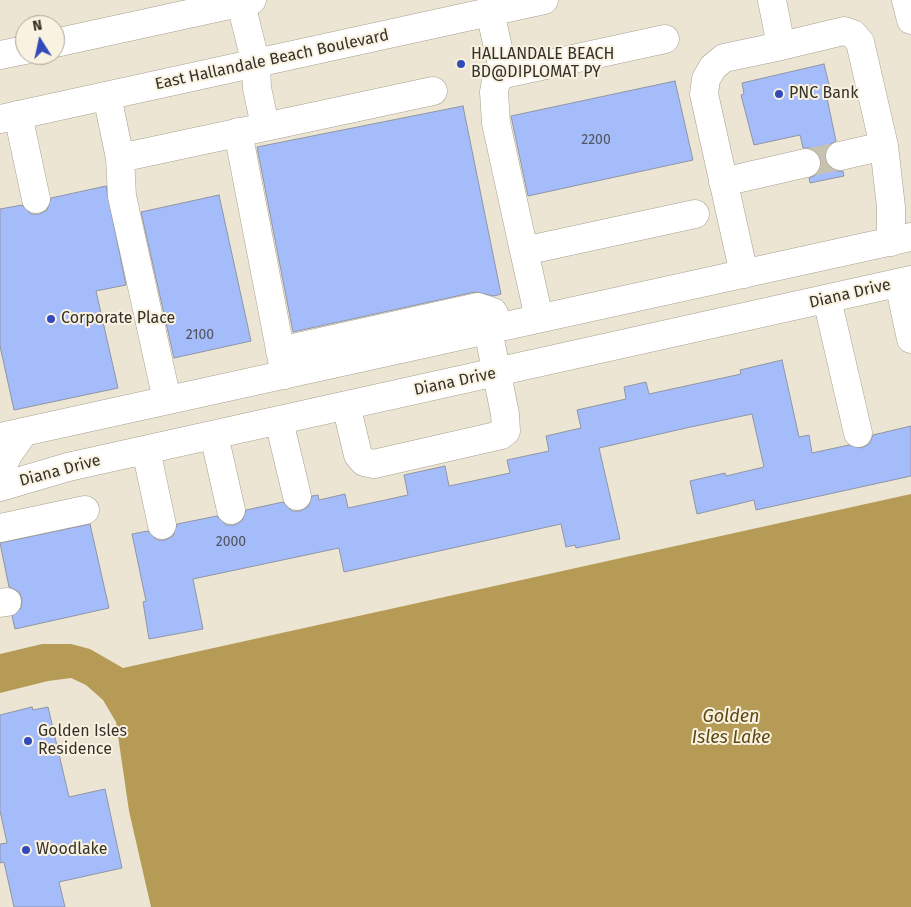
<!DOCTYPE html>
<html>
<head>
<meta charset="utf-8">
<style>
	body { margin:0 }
	#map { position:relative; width:911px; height:907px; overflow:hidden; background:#ece5d3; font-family:"Fira Sans",sans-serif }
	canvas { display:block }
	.north { position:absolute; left:15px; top:15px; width:50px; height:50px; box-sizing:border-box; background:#faf2e0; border:1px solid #aba597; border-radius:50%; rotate:350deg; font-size:14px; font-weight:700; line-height:20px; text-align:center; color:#34312a }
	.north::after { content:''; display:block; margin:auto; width:18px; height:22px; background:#334abb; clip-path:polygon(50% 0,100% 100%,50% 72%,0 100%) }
</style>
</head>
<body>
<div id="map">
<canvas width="911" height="907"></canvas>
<div class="north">N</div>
</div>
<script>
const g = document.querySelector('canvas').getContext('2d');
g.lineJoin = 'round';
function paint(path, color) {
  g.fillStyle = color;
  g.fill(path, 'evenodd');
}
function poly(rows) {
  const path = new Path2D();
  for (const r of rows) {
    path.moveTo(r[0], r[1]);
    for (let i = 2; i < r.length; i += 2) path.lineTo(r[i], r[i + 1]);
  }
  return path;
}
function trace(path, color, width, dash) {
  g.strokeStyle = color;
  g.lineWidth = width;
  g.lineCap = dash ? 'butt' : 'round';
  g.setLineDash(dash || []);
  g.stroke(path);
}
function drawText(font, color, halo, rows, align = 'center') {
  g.font = font + ' "Fira Sans",sans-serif';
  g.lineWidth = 4;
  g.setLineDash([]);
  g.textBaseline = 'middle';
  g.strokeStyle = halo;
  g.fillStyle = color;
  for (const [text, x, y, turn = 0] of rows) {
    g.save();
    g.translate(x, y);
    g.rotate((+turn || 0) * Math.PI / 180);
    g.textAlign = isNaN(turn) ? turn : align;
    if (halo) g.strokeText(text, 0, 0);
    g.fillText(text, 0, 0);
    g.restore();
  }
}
const water = poly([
	[911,494,911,907,151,907,129,811,116,722,103,700,86,685,71,678,48,681,0,693,0,654,42,644,71,644,90,649,123,668]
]);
const building = poly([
	[824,64,832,97,827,98,836,141,829,145,825,152,825,159,829,167,836,171,843,171,844,176,810,183,809,178,816,175,821,168,821,160,817,152,810,148,803,148,800,135,754,145,741,95,744,94,742,83,824,64],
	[675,81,693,160,528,196,511,116,675,81],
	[463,106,501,294,494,296,475,292,293,332,257,147,463,106],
	[106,186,126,285,96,291,118,388,14,410,0,346,0,209,22,205,31,214,40,214,47,210,51,198,106,186],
	[219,195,251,341,174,358,141,212,219,195],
	[782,360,799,437,809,435,812,453,849,445,862,448,869,444,873,435,911,426,911,476,756,510,754,500,697,514,690,481,725,473,726,476,764,467,752,414,686,428,599,448,620,539,576,548,575,545,566,547,561,524,344,572,339,548,193,579,203,629,149,639,143,602,146,601,132,534,148,531,157,540,165,540,173,536,177,524,217,516,226,525,234,525,242,521,246,510,283,502,292,511,300,511,308,507,312,496,318,495,319,500,345,494,348,508,408,495,404,475,445,466,449,486,510,473,507,460,549,451,546,436,581,428,577,410,626,399,624,387,646,382,649,394,741,374,740,370,782,360],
	[90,524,109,608,15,629,12,616,21,608,22,599,19,592,9,587,0,543,90,524],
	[32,707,33,710,48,707,69,797,105,789,122,868,59,882,65,907,14,907,4,862,0,863,0,844,7,843,0,811,0,715,32,707]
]);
const minorTunnel = poly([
	[806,163,840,156]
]);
const minor = poly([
	[240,0,256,64,257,88,265,126],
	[906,0,911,20],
	[490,12,504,74],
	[781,46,844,31,853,34,860,42,884,146,891,207,891,242],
	[107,96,120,158,122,196,167,400],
	[18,115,36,199],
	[238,132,285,375],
	[840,156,884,146],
	[120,158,433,91],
	[723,182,806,163],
	[524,251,496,123,494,92,496,81,504,74,665,39],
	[744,274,704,94,706,79,713,67,724,58,781,46,772,0],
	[899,283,911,339],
	[827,299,858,433],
	[539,318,524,251,695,214],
	[280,351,478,307,493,312,501,327],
	[346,405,358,455,364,462,374,464,501,435,506,431,505,414,488,330],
	[279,421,297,496],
	[214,435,231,510],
	[0,437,911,237],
	[146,450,162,525],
	[0,471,9,453,24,432],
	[0,487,68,467,911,280],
	[0,528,85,510],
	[0,603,7,602]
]);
const major = poly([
	[55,43,252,0],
	[0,55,25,50],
	[0,119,544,0]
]);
const markers = [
	[461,64,5,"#334abb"],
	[779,94,5,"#334abb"],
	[51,319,5,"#334abb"],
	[28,741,5,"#334abb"],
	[26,850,5,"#334abb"]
];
const numberNames = [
	["2200",596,140],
	["2100",200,335],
	["2000",231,542]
];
const poiNames = [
	["HALLANDALE BEACH",471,55],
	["BD@DIPLOMAT PY",471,73],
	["PNC Bank",789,94],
	["Corporate Place",61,319],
	["Golden Isles",38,732],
	["Residence",38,750],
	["Woodlake",36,850]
];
const streetNames = [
	["East Hallandale Beach Boulevard",272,60,-12],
	["Diana Drive",850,294,-13],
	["Diana Drive",455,382,-12],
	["Diana Drive",60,471,-15]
];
const waterNames = [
	["Golden",731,717],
	["Isles Lake",731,738]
];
paint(water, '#b69b56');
paint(building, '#a5bcfb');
trace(building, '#8f95a5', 1);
trace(minorTunnel, '#c7c1b1', 28, [28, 14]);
trace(minor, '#a7a08f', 29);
trace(major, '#a7a08f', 29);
trace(minor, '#fff', 28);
trace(major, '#fff', 28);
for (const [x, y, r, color] of markers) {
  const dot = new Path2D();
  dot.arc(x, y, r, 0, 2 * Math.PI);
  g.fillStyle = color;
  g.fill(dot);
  trace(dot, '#faf2e0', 2);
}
drawText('14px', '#50545e', null, numberNames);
drawText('16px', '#34312a', '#faf2e0', poiNames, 'left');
drawText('16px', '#34312a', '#faf2e0', streetNames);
drawText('italic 18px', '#5d4914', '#faf2e0', waterNames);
</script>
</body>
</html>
